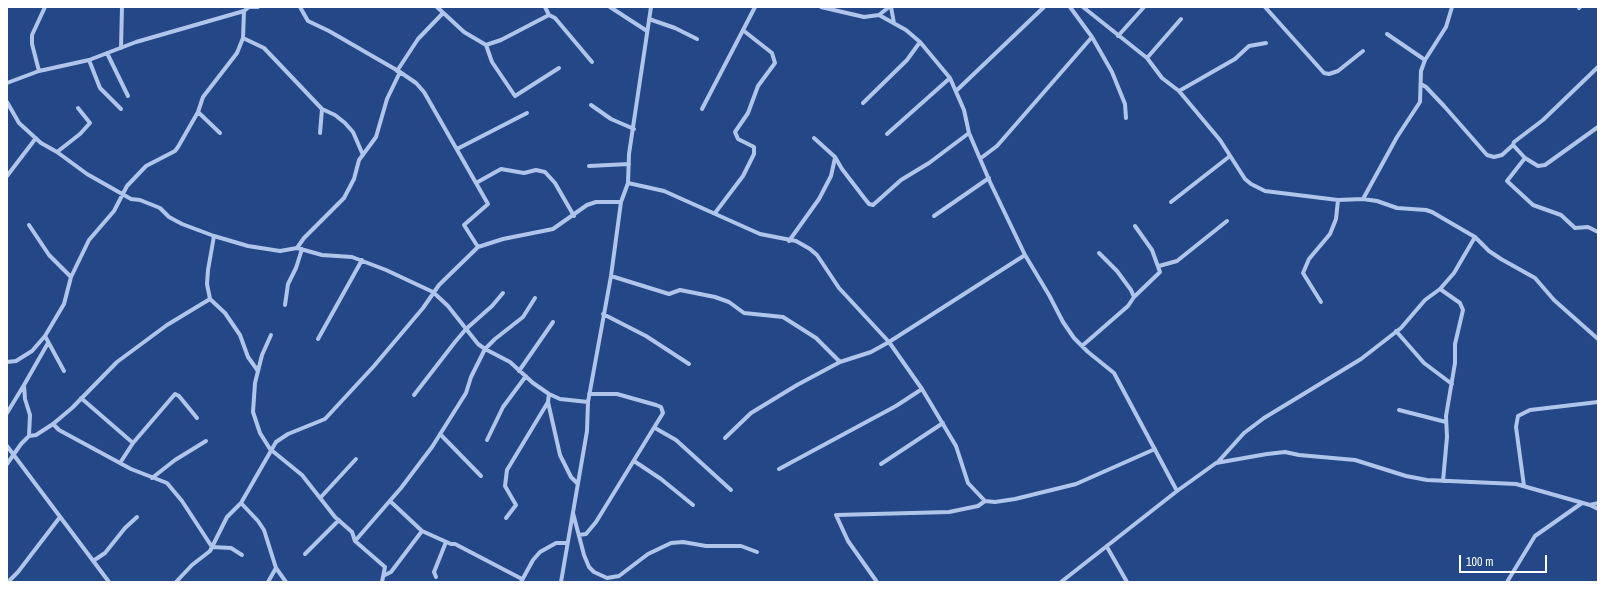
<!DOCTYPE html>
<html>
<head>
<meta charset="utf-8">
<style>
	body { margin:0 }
	#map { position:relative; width:1605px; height:589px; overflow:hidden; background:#244788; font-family:"Archivo Narrow",sans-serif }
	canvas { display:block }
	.frame { position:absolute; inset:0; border:8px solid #fff; pointer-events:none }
	.scale { position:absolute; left:1459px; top:555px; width:88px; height:18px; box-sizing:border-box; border:2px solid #fff; border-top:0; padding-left:5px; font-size:12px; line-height:14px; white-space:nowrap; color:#fff; -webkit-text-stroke:3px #244788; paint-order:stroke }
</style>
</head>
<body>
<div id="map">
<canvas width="1605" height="589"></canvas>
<div class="frame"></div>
<div class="scale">100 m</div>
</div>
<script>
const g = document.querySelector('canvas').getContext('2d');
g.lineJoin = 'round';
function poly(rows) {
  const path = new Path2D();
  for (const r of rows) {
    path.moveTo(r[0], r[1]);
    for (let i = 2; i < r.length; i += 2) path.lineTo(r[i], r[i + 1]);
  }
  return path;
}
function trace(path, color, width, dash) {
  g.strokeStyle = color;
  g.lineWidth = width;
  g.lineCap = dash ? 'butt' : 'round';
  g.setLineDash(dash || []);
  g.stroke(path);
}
const minor = poly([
	[258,7,249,7,244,11,243,38,264,48,322,109,320,133],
	[300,7,308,21,329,31,400,72,416,83,424,92,488,204,464,225,478,247],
	[437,7,464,32,486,45,501,40,549,15,555,18,592,62],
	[545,7,549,15],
	[610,7,647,31],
	[821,7,864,17,879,15,889,7],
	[891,7,894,23],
	[1070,7,1092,37,1112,72,1125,104,1126,118],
	[1083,7,1147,58,1162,78,1179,91,1220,140,1245,179,1251,184,1265,191,1338,200,1363,199,1377,201,1397,208,1426,210,1432,212,1475,237,1489,251,1501,259,1535,278,1554,300,1598,339],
	[1265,7,1324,73,1329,74,1338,71,1363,51],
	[1579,8,1580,7],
	[879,15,906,30,920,42,950,78,964,110,969,133,990,182,1025,255,1049,295,1063,322,1074,338,1088,352,1114,373,1177,491],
	[649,19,675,28,697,39],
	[1387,34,1425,60],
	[1118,36,1144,7],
	[486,45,492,62,515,96,559,68],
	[121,48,122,7],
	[107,53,128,96],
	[1147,58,1181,19],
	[89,60,100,88,121,109],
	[1598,67,1543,120,1514,142,1513,145,1525,158,1507,181,1533,205,1561,215,1575,228,1588,227,1598,232],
	[39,71,32,44,32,35,45,7],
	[397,71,418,39,443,13],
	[7,83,39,71,89,60,136,42,244,11],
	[1421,84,1426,87,1444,106,1487,155,1494,157,1502,155,1513,145],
	[956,91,1044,7],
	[1179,91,1235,59,1249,46,1266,43],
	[7,102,19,123,41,143,57,152,87,174,131,199,140,200,160,208,169,217,182,224,214,236,248,246,280,251,297,248,322,255,352,257,386,270,433,292,448,306,478,344,485,349,510,362,533,383,549,394,560,399,588,402],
	[863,103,907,60,920,42],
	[591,105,611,119,634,129],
	[322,109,335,115,345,123,353,132,363,155],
	[702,109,755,7],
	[198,112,220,133],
	[887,134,950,78],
	[814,138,835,157,842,169,865,199,869,204,873,205,901,180,929,163,969,133],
	[457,149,527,113],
	[57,152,80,134,90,123,78,108],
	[981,158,997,146,1092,37],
	[1525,158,1538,166,1545,165,1598,127],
	[589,166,629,164],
	[7,176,36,138],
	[476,183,501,169,524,173,536,170,545,172,555,183,574,216],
	[628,183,664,191,760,234,796,241,810,249,817,255,839,288,889,342,922,389,956,446,968,483,985,501,995,502,1015,499,1076,484,1155,449],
	[1363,199,1397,137,1420,102,1421,71,1425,60,1446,27,1452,7],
	[1171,202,1230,156],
	[715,213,743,176,754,154,754,147,738,139,735,132,748,113,758,86,775,63,772,53,744,31],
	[934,216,989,178],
	[29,225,49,255,71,277],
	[214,236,208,270,207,284,210,299,225,313,240,335,248,357,258,371],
	[789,241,819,199,831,176,835,158],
	[297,248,304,238,344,198,354,179,359,160,376,137,387,99,400,72],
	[1159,266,1177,261,1227,221],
	[611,276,669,294,680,290,715,297,729,302,744,313,783,317,816,338,840,362],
	[1440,289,1460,303,1463,310,1455,344,1455,363,1446,416,1447,437,1443,481],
	[1134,297,1160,272,1152,250,1135,226],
	[1321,302,1303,273,1309,259,1330,234,1336,219,1338,200],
	[285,305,288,284,296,268,302,249],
	[603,314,646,336,689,364],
	[1396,331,1424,363,1452,384],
	[271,335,262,355,255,383,253,412,260,433,270,449,302,475,335,517,352,532,355,541,385,567,382,582],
	[45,336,64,371],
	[318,339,362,260],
	[1082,346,1128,306,1134,297,1131,290,1117,271,1099,253],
	[7,362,16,361,32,351,45,336,64,304,71,277,89,240,114,211,127,186,146,166,175,151,178,147,198,112,203,97,237,53,243,38],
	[519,371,553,322],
	[549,394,548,402,560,455,571,477,577,483],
	[414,395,455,342,466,329,492,306,503,293],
	[81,398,133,443,120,463],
	[1399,410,1446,422],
	[7,413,24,385],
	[53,424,59,430,131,469,167,483,182,501,212,547,231,548,242,555],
	[655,428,676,440,731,490],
	[440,434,481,476],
	[29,436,36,435,53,424,72,408,117,362,167,325,210,299],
	[725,438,751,413,797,385,840,362,871,352,889,342,1025,255],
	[487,440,503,407,526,376],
	[133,443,175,394,179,396,197,418],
	[7,446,109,582],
	[634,461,661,479,693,505],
	[1217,463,1244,433,1264,418,1361,359,1401,328,1425,300,1440,289,1454,273,1475,237],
	[7,464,21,444,29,436,30,415,25,399,24,385,48,343],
	[881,464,943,423],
	[779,469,896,406,922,389],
	[152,478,175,460,206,441],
	[1524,486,1516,427,1518,416,1530,410,1598,402],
	[321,497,356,459],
	[390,501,422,531,451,544,455,544,522,579],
	[241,503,258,521,264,530,276,568,286,582],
	[1590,505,1598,509],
	[573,513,584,555,589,567,594,572,607,578,619,576,648,554,671,543,683,542,706,546,741,546,757,552],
	[506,518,516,505,505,486,507,470,548,402],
	[579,535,586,534,596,522,663,413,661,407,656,405,617,394,589,394],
	[355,541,401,488,432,447,466,393,471,377,485,349,495,339,523,317,535,298],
	[1107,547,1127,582],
	[305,554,339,520],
	[93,561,105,553,125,528,137,517],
	[385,575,391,572,422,531],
	[436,577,434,572,446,542],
	[8,582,18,572,60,517],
	[176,582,192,565,210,551,227,517,241,503,276,442,288,434,325,419,374,366,423,308,439,285,478,247,503,239,553,229,587,205,596,202,621,202],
	[268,582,276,568],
	[521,582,533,560,540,552,556,543,567,543],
	[561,582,587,431,588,402,611,276,621,202,628,183,629,154,651,7],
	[877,582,848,541,836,515,949,512,978,506,985,501],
	[1061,582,1177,491,1216,463,1267,454,1285,452,1299,455,1355,460,1406,476,1427,480,1516,484,1590,505,1598,503],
	[1507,582,1535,536,1582,503]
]);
trace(minor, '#b0c5e9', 4);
</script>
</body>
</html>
